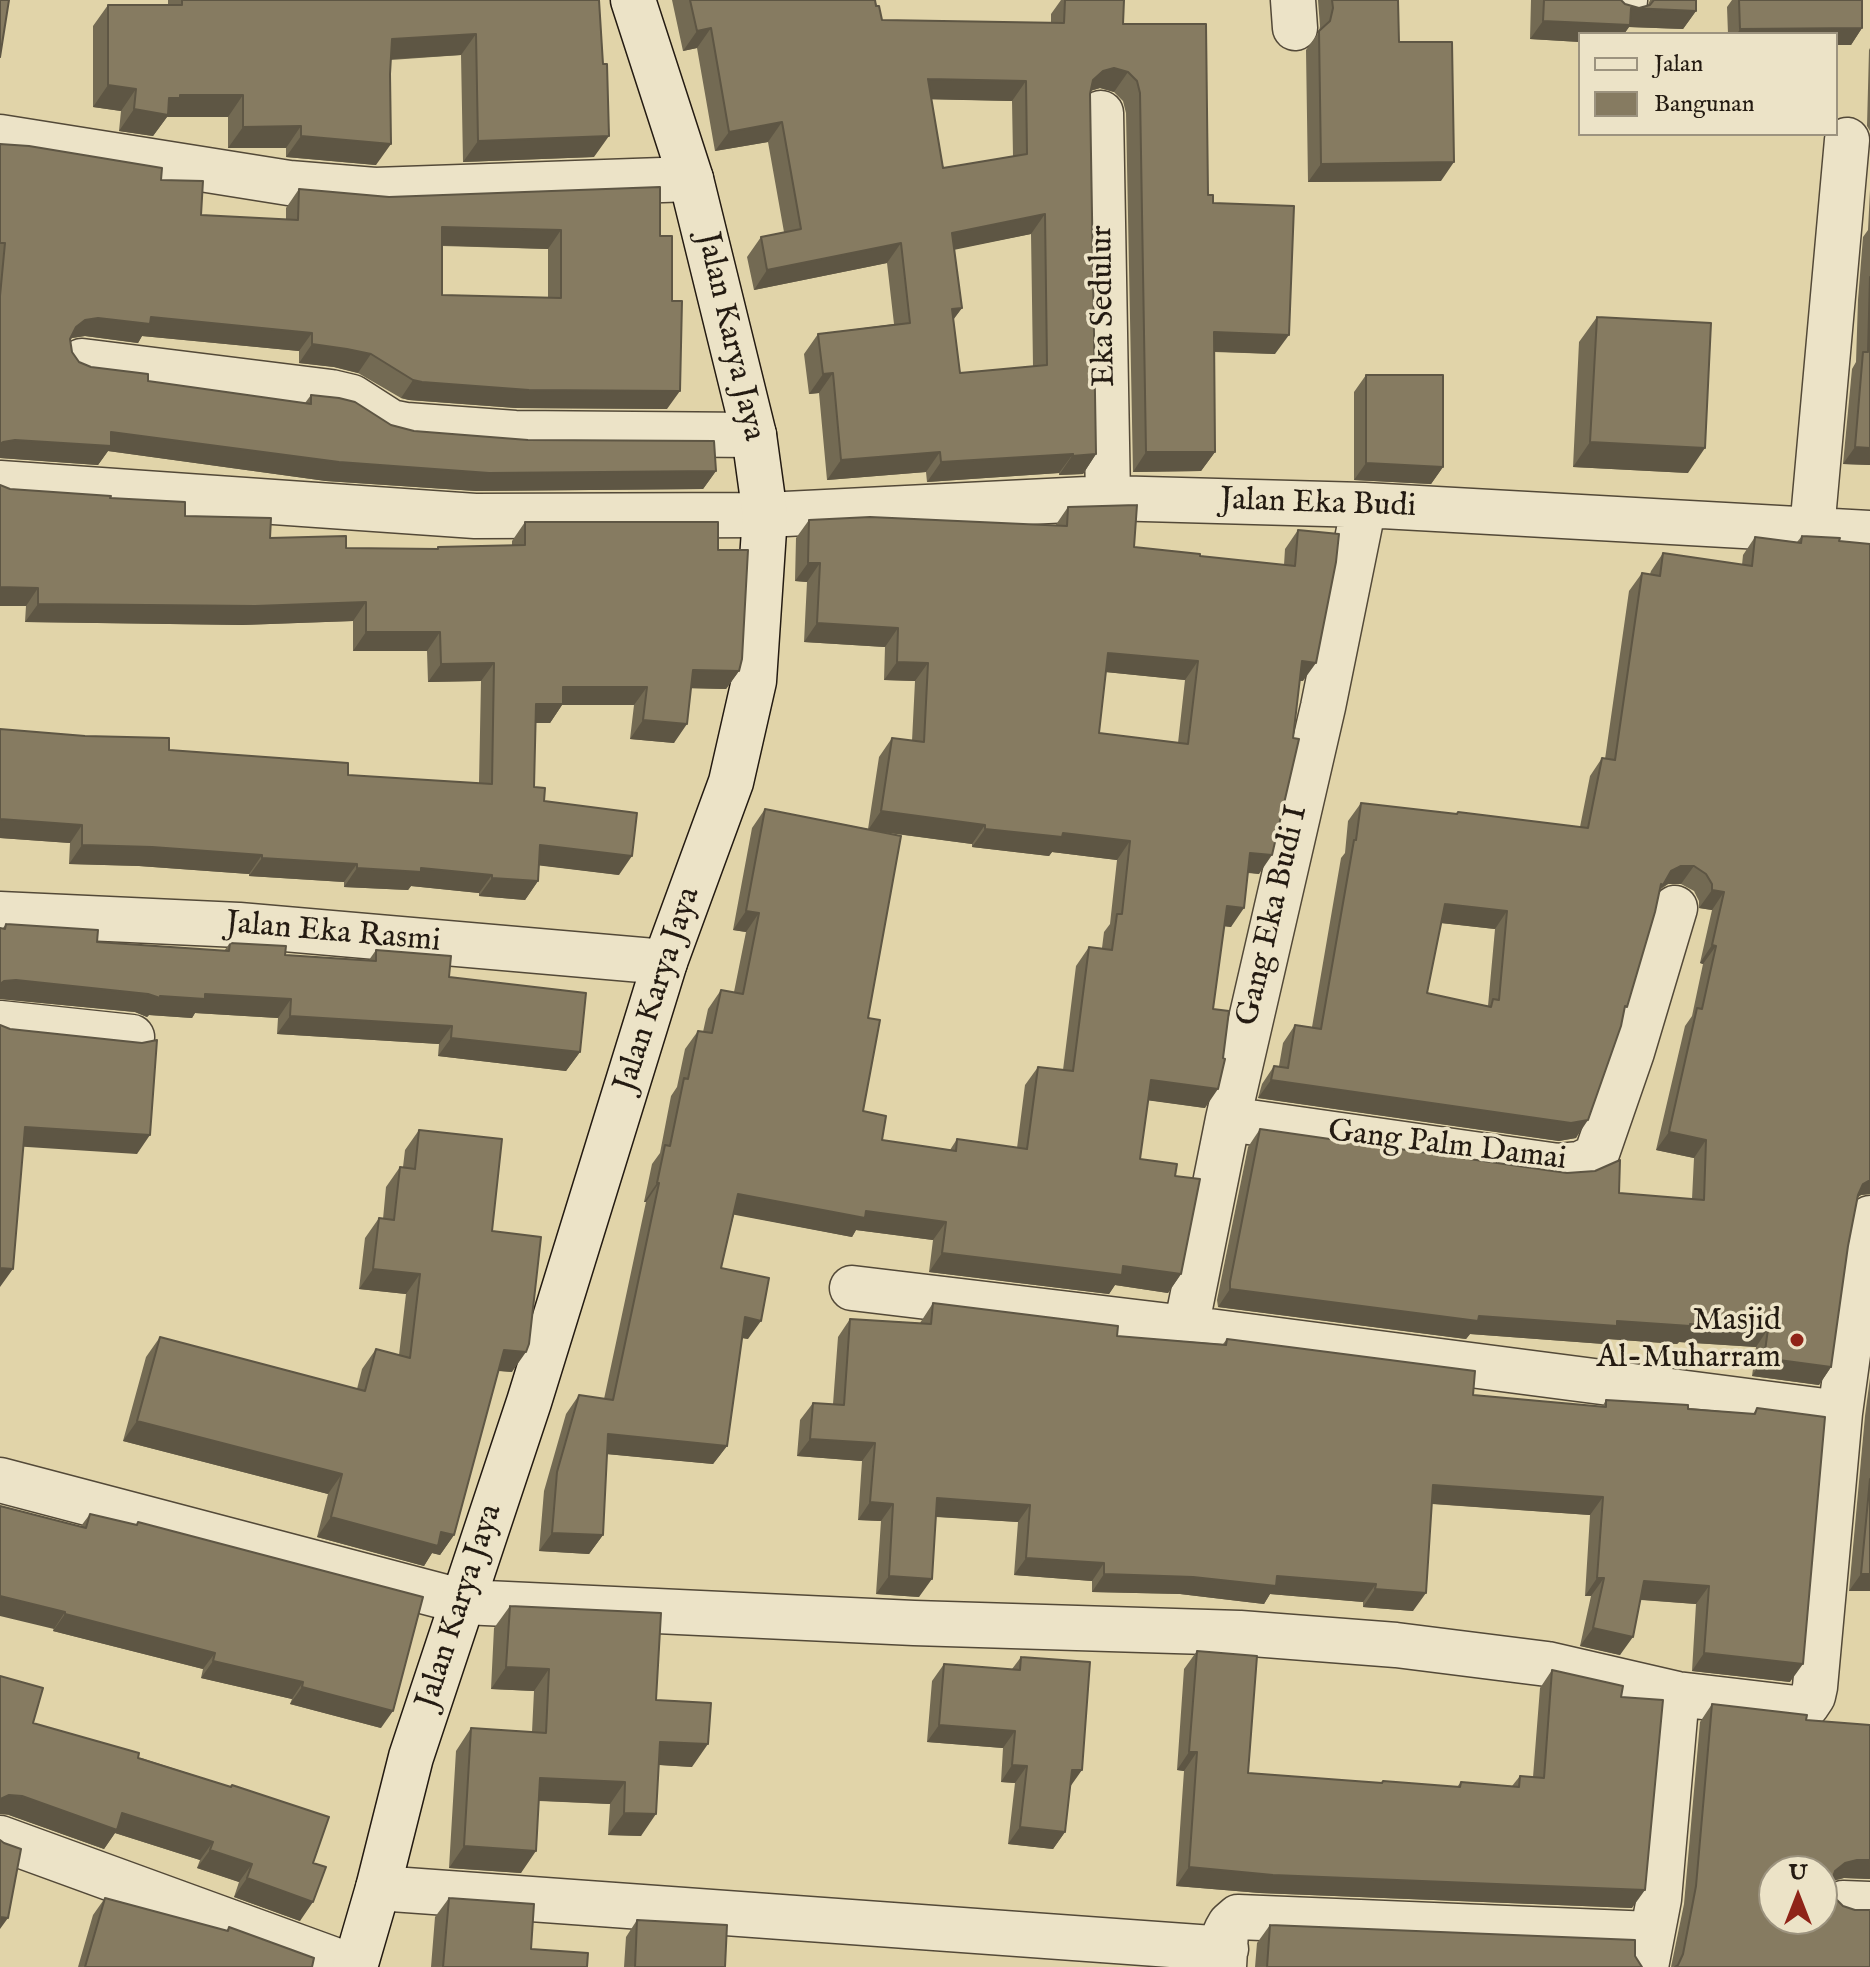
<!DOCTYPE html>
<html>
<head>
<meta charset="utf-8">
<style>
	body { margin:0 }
	#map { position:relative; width:1870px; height:1967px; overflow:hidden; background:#e1d4a9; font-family:"IM FELL English",serif }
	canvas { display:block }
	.legend { position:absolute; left:1578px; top:32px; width:260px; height:104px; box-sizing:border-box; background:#ece3c7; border:2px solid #9c937f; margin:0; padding:10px 14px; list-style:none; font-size:24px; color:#241b12 }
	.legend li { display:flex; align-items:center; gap:16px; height:40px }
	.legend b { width:40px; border:2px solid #9c937f }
	.north { position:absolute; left:1758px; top:1855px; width:80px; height:80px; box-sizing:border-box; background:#ece3c7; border:2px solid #9c937f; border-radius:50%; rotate:0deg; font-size:22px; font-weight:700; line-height:32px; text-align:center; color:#241b12 }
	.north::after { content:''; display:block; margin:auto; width:28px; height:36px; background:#8f2418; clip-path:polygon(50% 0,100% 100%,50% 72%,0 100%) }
</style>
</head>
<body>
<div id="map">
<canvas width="1870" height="1967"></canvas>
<ul class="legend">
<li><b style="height:10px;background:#ece3c7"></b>Jalan</li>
<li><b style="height:22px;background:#867b61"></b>Bangunan</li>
</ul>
<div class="north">U</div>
</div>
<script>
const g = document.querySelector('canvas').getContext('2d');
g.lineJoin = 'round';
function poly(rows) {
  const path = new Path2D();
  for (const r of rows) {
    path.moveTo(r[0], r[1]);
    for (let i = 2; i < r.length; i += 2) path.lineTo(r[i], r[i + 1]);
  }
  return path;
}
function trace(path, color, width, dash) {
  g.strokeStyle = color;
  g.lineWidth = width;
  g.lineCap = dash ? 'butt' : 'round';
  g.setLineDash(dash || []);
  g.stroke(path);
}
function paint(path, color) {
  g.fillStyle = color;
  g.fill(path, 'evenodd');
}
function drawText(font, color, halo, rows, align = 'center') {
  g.font = font + ' "IM FELL English",serif';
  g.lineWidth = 7;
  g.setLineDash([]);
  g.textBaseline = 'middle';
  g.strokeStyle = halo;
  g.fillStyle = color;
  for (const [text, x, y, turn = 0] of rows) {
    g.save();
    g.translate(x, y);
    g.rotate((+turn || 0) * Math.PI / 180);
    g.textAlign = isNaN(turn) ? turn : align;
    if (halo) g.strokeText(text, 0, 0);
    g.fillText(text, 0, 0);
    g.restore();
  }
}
const minor = poly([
	[1293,0,1295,28],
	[1625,1,1625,0],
	[1101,113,1108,498],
	[0,137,289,183,375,190,691,179],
	[82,361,331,392,352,397,391,422,406,425,515,433,754,435],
	[0,483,475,516,765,515,1108,498,1364,505,1870,533],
	[1812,530,1847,140],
	[0,914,239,925,665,962],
	[0,1023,132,1037],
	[1228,1119,1558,1166,1580,1164,1596,1156,1632,1052,1675,908],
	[852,1288,1186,1328,1840,1413],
	[1186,1328,1228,1119,1323,707,1364,505],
	[0,1480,464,1602,914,1623,1240,1633,1396,1645,1547,1664,1677,1694,1796,1708,1807,1705,1813,1696,1815,1687,1840,1413,1860,1267,1870,1218],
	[0,1838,354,1967],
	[378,1888,1226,1949],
	[1843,1903,1870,1904],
	[1224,1967,1226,1931,1230,1924,1238,1917,1652,1934],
	[1646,1967,1659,1899,1677,1694]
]);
const secondary = poly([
	[355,1967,378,1888,411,1757,529,1402,665,962,731,782,754,681,765,515,754,435,691,179,633,0]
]);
const wall = poly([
	[168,0,599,0,594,157,463,162,461,55,391,60,376,165,286,157,286,148,228,148,228,117,167,117,153,136,119,131,121,111,93,107,93,26,108,5,168,5],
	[672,0,875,0,882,20,1051,23,1051,14,1061,0,1124,0,1123,24,1208,195,1213,203,1275,354,1214,352,1215,452,1201,471,1133,472,1126,113,1123,101,1114,92,1100,88,1091,91,1090,94,1096,454,1083,474,1059,475,1059,473,927,482,926,472,827,480,819,393,809,394,804,354,818,334,894,324,887,263,754,290,747,257,761,237,784,232,768,142,715,151,697,48,683,51],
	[931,99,1012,101,1013,156,943,168],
	[1031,234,1033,366,960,373,953,319,962,308,954,249],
	[1318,0,1398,0,1399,42,1441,181,1308,182,1306,50,1319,32,1320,26],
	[1531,0,1621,0,1625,4,1639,8,1648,5,1650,0,1696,0,1696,11,1683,29,1629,27,1624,34,1580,34,1580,42,1530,39],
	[1732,0,1862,0,1862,28,1851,45,1836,34,1728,34,1727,7],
	[1870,48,1870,131,1867,126,1869,50],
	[0,144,161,180,201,215,286,220,286,208,299,189,660,236,667,409,516,408,409,400,401,398,358,373,334,367,299,363,299,351,142,336,138,343,85,336,72,338,70,339,72,352,79,362,91,367,148,381,305,403,311,395,391,425,414,431,716,471,703,489,476,491,326,481,108,451,98,465,0,458],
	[442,246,548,249,548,298,442,295],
	[1870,190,1870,465,1843,464,1852,369,1856,362,1858,300,1863,237,1868,230],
	[1597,317,1688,473,1573,467,1579,342],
	[1366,375,1443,467,1431,484,1354,480,1354,392],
	[10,489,110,498,270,538,346,548,437,549,438,547,512,545,512,541,525,522,718,550,739,671,726,689,691,688,674,743,630,739,634,705,562,705,550,723,535,723,534,787,544,801,619,875,539,865,538,881,525,900,479,896,479,893,411,886,408,890,344,887,344,882,249,876,249,874,139,866,69,864,70,843,0,838,169,750,348,775,479,783,481,681,428,682,427,651,353,651,353,621,242,625,25,622,26,606],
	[1068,507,1134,547,1200,556,1284,565,1285,549,1298,530,1303,681,1299,681,1259,874,1248,873,1231,927,1224,926,1213,1009,1205,1108,1148,1100,1140,1159,1175,1176,1181,1274,1168,1293,1115,1285,1109,1294,929,1272,933,1240,856,1230,852,1237,734,1214,721,1268,748,1339,742,1338,727,1446,713,1464,607,1454,603,1535,589,1554,539,1551,544,1491,566,1414,579,1395,604,1399,646,1202,644,1202,652,1164,660,1153,671,1096,677,1087,685,1049,698,1031,703,1032,708,1009,721,990,734,992,746,932,733,930,752,828,765,809,868,829,879,757,892,738,912,741,915,681,884,680,885,647,804,642,807,582,795,581,796,538,809,520,1055,526],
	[1106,672,1185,680,1178,743,1099,733],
	[881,832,972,844,972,847,1049,856,1052,852,1117,860,1110,924,1104,932,1102,948,1089,947,1076,966,1063,1070,1038,1067,1025,1085,1017,1148,957,1139,950,1150,882,1140,863,1111,868,1018],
	[1802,536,1839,541,1870,544,1870,1194,1861,1195,1858,1197,1848,1246,1831,1367,1819,1385,1752,1376,1756,1347,1679,1342,1677,1344,1608,1339,1604,1344,1470,1334,1466,1339,1218,1307,1217,1300,1248,1147,1260,1129,1619,1193,1692,1199,1694,1158,1656,1150,1685,1026,1692,1016,1703,964,1700,963,1712,910,1699,908,1699,901,1694,891,1681,884,1668,884,1660,890,1624,1010,1576,1138,1559,1141,1258,1098,1262,1084,1274,1066,1279,1066,1283,1043,1295,1025,1312,1027,1341,858,1345,853,1348,821,1361,803,1456,814,1458,812,1580,827,1590,776,1602,758,1605,759,1629,591,1642,573,1650,574,1651,571,1663,553,1742,565,1743,555,1755,537,1797,542],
	[1441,923,1495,929,1488,1006,1427,993],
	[6,924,97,942,224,951,230,943,285,955,369,960,376,950,449,977,580,1052,566,1071,438,1056,439,1044,277,1034,278,1018,195,1013,192,1018,149,1015,147,1017,135,1012,0,999,0,928,3,928],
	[419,1130,492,1231,512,1372,498,1371,454,1535,440,1555,432,1553,424,1566,317,1537,328,1494,123,1441,146,1357,160,1337,357,1389,362,1369,376,1349,399,1355,406,1294,359,1289,365,1238,379,1218,383,1219,386,1187,400,1167,403,1167,405,1150],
	[933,1303,1117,1336,1223,1344,1227,1339,1473,1395,1602,1407,1606,1400,1753,1414,1757,1408,1790,1682,1692,1671,1696,1604,1641,1600,1620,1655,1580,1646,1591,1596,1585,1596,1590,1515,1432,1504,1413,1611,1363,1607,1363,1602,1270,1594,1264,1604,1180,1594,1092,1592,1092,1581,1014,1575,1018,1522,936,1517,919,1597,876,1594,881,1521,858,1520,862,1461,797,1456,800,1420,813,1403,833,1404,838,1337,850,1319,920,1323],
	[1870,1378,1870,1591,1849,1591,1865,1416],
	[90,1514,136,1525,138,1522,381,1728,290,1704,292,1699,201,1678,203,1669,53,1631,81,1526],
	[510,1606,656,1700,692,1767,659,1765,641,1836,608,1835,610,1804,539,1801,521,1873,449,1868,456,1751,471,1728,532,1732,534,1691,491,1689,494,1628],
	[1197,1651,1248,1773,1381,1783,1383,1781,1457,1787,1461,1782,1512,1786,1520,1776,1533,1777,1540,1688,1552,1670,1621,1697,1632,1908,1260,1893,1176,1886,1184,1771,1177,1770,1184,1669],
	[1021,1657,1070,1787,1065,1832,1053,1849,1008,1844,1015,1783,1001,1782,1003,1748,927,1742,932,1681,944,1664,1012,1669],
	[1712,1704,1806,1720,1870,1725,1870,1879,1844,1878,1832,1881,1831,1883,1834,1897,1870,1967,1671,1967,1684,1904,1700,1722],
	[33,1723,231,1787,232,1785,313,1863,300,1921,234,1897,239,1882,197,1868,200,1860,115,1833,104,1849,9,1815],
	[105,1898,226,1931,229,1927,312,1967,78,1967,93,1915],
	[449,1898,531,1949,587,1967,431,1967,435,1917],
	[637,1920,725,1967,624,1967,626,1937],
	[1270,1925,1635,1956,1642,1967,1255,1967,1257,1943]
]);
const shadedWall = poly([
	[1631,8,1696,11,1683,29,1629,27,1624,34,1580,34,1580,42,1530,39,1543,21],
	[711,28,697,48,683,51,697,31],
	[1862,28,1851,45,1836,45,1836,34,1737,34,1740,29],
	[476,34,461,55,377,60,392,39],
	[1114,68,1128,72,1114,92,1100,88,1089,91,1093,80,1103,71],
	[928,79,1026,81,1012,101,914,99],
	[108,85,136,89,121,111,93,107],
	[180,95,243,95,228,117,167,117,153,136,119,131,134,109],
	[782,122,768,142,715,151,729,132],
	[301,126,286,148,228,148,243,127],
	[301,136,391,144,376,165,286,157],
	[609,136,594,157,463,162,478,141],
	[1454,162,1441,181,1308,182,1321,164],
	[1045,214,1031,234,939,253,952,233],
	[442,227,561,230,548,249,429,245],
	[901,243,887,263,754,290,767,270],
	[962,308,948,327,952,309],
	[151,317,312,333,299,351,142,336,138,343,85,336,72,338,63,345,76,327,85,320,98,318],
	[1214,332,1289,335,1275,354,1200,351],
	[312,344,347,349,371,354,358,373,334,367,299,363],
	[833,373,819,393,809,394,823,374],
	[413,380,680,391,667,409,516,408,409,400,401,398],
	[111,432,716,471,703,489,476,491,326,481,108,451,98,465,0,458,0,444,3,442,15,440],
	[1590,442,1705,448,1688,473,1573,467],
	[1855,447,1870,448,1870,465,1843,464],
	[940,452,926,472,827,480,841,460],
	[1146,452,1215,452,1201,471,1133,472],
	[1073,454,1059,473,927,482,941,462],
	[1096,454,1083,474,1059,475,1072,456],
	[1366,463,1443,467,1431,484,1354,480],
	[808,563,820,563,807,582,795,581],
	[0,587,38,588,26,606,0,606],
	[366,602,353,621,242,625,25,622,38,604],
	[817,623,898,628,885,647,804,642],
	[366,632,440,632,427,651,353,651],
	[1108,653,1198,661,1185,680,1095,671],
	[1302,661,1316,663,1303,681,1289,680],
	[897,662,928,663,915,681,884,680],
	[494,663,481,681,428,682,441,664],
	[693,670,739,671,726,689,680,688],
	[563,687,647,687,634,705,562,705,550,723,523,723,536,704],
	[643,720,687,724,674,743,630,739],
	[881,811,985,825,972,844,868,830],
	[0,819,82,825,70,843,0,838],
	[985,829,1063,833,1130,841,1117,860,1052,852,1049,856,972,847],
	[82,845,152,847,262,855,249,874,139,866,69,864],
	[540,845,632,856,619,875,527,864],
	[1250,853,1272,855,1259,874,1237,871],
	[262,858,357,864,344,882,249,876],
	[1681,866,1694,866,1681,884,1668,884,1661,888,1651,903,1648,902,1671,871],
	[357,868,421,868,492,875,479,893,411,886,408,890,344,887],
	[492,878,538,881,525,900,479,896],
	[1712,890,1724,892,1712,910,1699,908],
	[1445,904,1507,911,1495,929,1432,922],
	[1227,906,1244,908,1231,927,1214,925],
	[746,911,759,913,746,932,733,930],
	[1712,945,1716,946,1703,964,1700,963],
	[16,980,160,996,205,994,291,999,278,1018,195,1013,192,1018,149,1015,147,1017,135,1012,0,999,0,984,4,981],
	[290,1016,452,1026,439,1044,277,1034],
	[451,1038,580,1052,566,1071,438,1056],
	[1151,1080,1218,1089,1205,1108,1138,1099],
	[1271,1080,1588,1120,1576,1138,1559,1141,1258,1098],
	[25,1127,150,1135,137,1154,12,1146],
	[1669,1132,1706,1140,1694,1158,1656,1150],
	[1870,1180,1870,1194,1861,1195,1851,1202,1863,1184],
	[657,1183,659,1183,646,1202,644,1202],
	[738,1194,866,1211,946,1222,933,1240,856,1230,852,1237,725,1213],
	[942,1253,1123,1266,1181,1274,1168,1293,1115,1285,1109,1294,929,1272],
	[0,1268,13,1269,0,1287],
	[373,1269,420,1274,406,1294,359,1289],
	[1230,1289,1479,1316,1690,1324,1768,1329,1756,1347,1679,1342,1677,1344,1608,1339,1604,1344,1470,1334,1466,1339,1218,1307],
	[745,1317,761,1321,748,1339,732,1336],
	[504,1350,526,1352,512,1372,490,1370],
	[1764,1358,1831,1367,1819,1385,1752,1376],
	[137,1421,342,1474,328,1494,123,1441],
	[608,1434,727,1446,713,1464,595,1453],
	[810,1439,875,1443,862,1461,797,1456],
	[1433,1485,1603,1497,1590,1515,1421,1503],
	[937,1498,1030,1505,1018,1522,925,1516],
	[870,1502,893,1504,881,1521,858,1520],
	[331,1517,441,1532,454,1535,440,1555,432,1553,424,1566,317,1537],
	[552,1533,603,1535,589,1554,539,1551],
	[1026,1558,1104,1563,1092,1581,1014,1575],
	[1104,1574,1277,1576,1376,1584,1363,1602,1270,1594,1264,1604,1180,1594,1092,1592],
	[1861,1574,1870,1574,1870,1591,1849,1591],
	[889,1576,932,1579,919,1597,876,1594],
	[1597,1578,1604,1578,1591,1596,1585,1596],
	[1644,1581,1709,1586,1696,1604,1632,1599],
	[1375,1589,1426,1593,1413,1611,1363,1607],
	[0,1596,65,1612,54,1629,0,1616],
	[65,1614,215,1653,203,1669,53,1631],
	[1593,1628,1633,1637,1620,1655,1580,1646],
	[1704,1653,1803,1664,1790,1682,1692,1671],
	[213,1661,303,1682,292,1699,201,1678],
	[506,1667,549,1669,534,1691,491,1689],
	[302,1687,393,1711,381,1728,290,1704],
	[939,1725,1015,1731,1003,1748,927,1742],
	[660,1742,708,1744,692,1767,645,1764],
	[1189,1752,1197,1752,1184,1771,1177,1770],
	[1012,1765,1027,1766,1015,1783,1001,1782],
	[1072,1770,1082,1770,1070,1787],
	[540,1778,625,1782,610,1804,525,1800],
	[9,1795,122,1813,213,1842,200,1860,115,1833,104,1849,9,1815,0,1814,0,1799],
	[624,1813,656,1814,641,1836,608,1835],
	[1020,1827,1065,1832,1053,1849,1008,1844],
	[464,1846,536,1851,521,1873,449,1868],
	[210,1850,252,1864,239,1882,197,1868],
	[1857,1860,1870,1860,1870,1879,1844,1878,1832,1881,1835,1871,1845,1863],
	[1189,1867,1645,1890,1632,1908,1260,1893,1176,1886],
	[247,1878,313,1902,300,1921,234,1897],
	[0,1917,8,1918,0,1929]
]);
const building = poly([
	[0,0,9,0,0,57,0,0],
	[182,0,599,0,603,64,607,64,609,136,478,141,476,34,392,39,390,74,391,144,301,136,301,126,243,127,243,95,180,95,180,98,169,98,168,115,134,109,136,89,108,85,108,5,182,5,182,0],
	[690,0,875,0,876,6,879,6,882,20,1064,23,1065,0,1124,0,1123,24,1206,24,1208,195,1213,195,1213,203,1294,206,1289,335,1214,332,1215,452,1146,452,1140,93,1137,81,1128,72,1114,68,1103,71,1093,80,1090,94,1096,454,1072,456,1073,454,941,462,940,452,841,460,833,373,823,374,818,334,910,323,901,243,767,270,761,237,801,229,782,122,729,132,711,28,697,31,690,0],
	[928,79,1026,81,1027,154,943,168,928,79],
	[1045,214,1047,365,960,373,952,309,962,308,952,233,1045,214],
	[1332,0,1398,0,1399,42,1452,42,1454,162,1321,164,1319,31,1330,21,1333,8,1332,0],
	[1544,0,1621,0,1625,4,1639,8,1650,5,1654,0,1696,0,1696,11,1631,8,1630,25,1543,21,1544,0],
	[1739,0,1862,0,1862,28,1740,29,1739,0],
	[0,144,29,146,162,168,161,180,203,181,201,215,298,220,299,189,389,197,660,187,660,236,672,236,672,301,682,301,680,391,529,390,422,382,413,380,371,354,347,349,312,344,312,333,151,317,150,324,98,318,85,320,76,327,70,339,72,352,79,362,91,367,148,374,148,381,311,404,311,395,339,398,355,402,391,425,414,431,528,440,714,441,716,471,489,473,339,462,111,432,111,446,15,440,3,442,0,444,0,296,5,243,0,243,0,144],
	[442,227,561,230,561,298,442,295,442,227],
	[1870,277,1870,448,1855,447,1863,352,1868,352,1870,277],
	[1597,317,1711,323,1705,448,1590,442,1597,317],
	[1366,375,1443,375,1443,467,1366,463,1366,375],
	[0,485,10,489,111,496,110,498,185,502,185,516,271,518,270,538,346,536,346,548,438,549,438,547,525,545,525,522,718,522,718,550,748,550,742,659,739,671,693,670,687,724,643,720,647,687,563,687,563,704,536,704,534,787,545,788,544,801,637,813,632,856,540,845,538,881,492,878,492,875,421,868,421,872,357,868,357,864,262,858,262,855,152,847,82,845,82,825,0,819,0,729,85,736,169,738,169,750,348,763,348,775,492,784,494,663,441,664,440,632,366,632,366,602,255,606,38,604,38,588,0,587,0,485],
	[1137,505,1134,547,1200,554,1200,556,1295,566,1298,530,1339,534,1336,562,1316,663,1302,661,1293,738,1299,739,1272,855,1250,853,1244,908,1227,906,1213,1009,1229,1011,1223,1058,1225,1059,1218,1089,1151,1080,1140,1159,1177,1164,1175,1176,1200,1179,1181,1274,1123,1266,1122,1275,942,1253,946,1222,866,1211,865,1218,738,1194,721,1268,769,1278,761,1321,745,1317,727,1446,608,1434,603,1535,552,1533,557,1472,579,1395,613,1400,659,1183,657,1183,665,1145,670,1146,684,1078,688,1079,698,1031,712,1033,721,990,743,994,759,913,746,911,765,809,901,836,868,1018,880,1020,863,1111,886,1116,882,1140,956,1151,957,1139,1027,1149,1038,1067,1073,1071,1089,947,1112,950,1117,914,1122,914,1130,841,1063,833,1062,837,985,829,985,825,881,811,892,738,924,742,928,663,897,662,898,628,817,623,820,563,808,563,809,520,870,517,1067,526,1068,507,1137,505],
	[1108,653,1198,661,1188,744,1099,733,1108,653],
	[1802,536,1840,538,1839,541,1870,544,1870,1180,1863,1184,1858,1195,1848,1246,1831,1367,1764,1358,1768,1329,1690,1324,1690,1326,1617,1321,1617,1326,1479,1316,1478,1321,1230,1289,1230,1282,1260,1129,1567,1173,1595,1171,1620,1160,1619,1193,1704,1200,1706,1140,1669,1132,1697,1008,1702,1009,1716,946,1712,945,1724,892,1712,890,1712,884,1706,874,1694,866,1681,866,1671,871,1663,885,1661,884,1655,912,1627,1007,1625,1006,1621,1026,1588,1120,1571,1123,1271,1080,1274,1066,1288,1068,1295,1025,1321,1029,1354,840,1356,840,1361,803,1457,814,1458,812,1588,828,1602,758,1615,760,1642,573,1660,576,1663,553,1752,566,1755,537,1801,543,1802,536],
	[1445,904,1507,911,1499,1000,1493,999,1491,1007,1427,993,1445,904],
	[6,924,98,930,97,942,229,951,230,943,286,946,285,955,376,961,376,950,451,956,449,977,586,993,580,1052,451,1038,452,1026,290,1016,291,999,205,994,205,999,160,996,160,998,148,994,16,980,4,981,0,984,0,928,5,929,6,924],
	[0,1025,10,1029,142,1043,157,1040,150,1135,25,1127,13,1269,0,1268,0,1025],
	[419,1130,502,1139,492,1231,541,1237,529,1344,526,1352,504,1350,454,1535,441,1532,438,1546,331,1517,342,1474,137,1421,160,1337,365,1391,376,1349,410,1358,420,1274,373,1269,379,1218,394,1220,400,1167,415,1169,419,1130],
	[933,1303,1118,1326,1117,1336,1226,1345,1227,1339,1475,1371,1473,1395,1606,1407,1606,1400,1688,1405,1688,1409,1755,1414,1757,1408,1825,1417,1803,1664,1704,1653,1709,1586,1644,1581,1633,1637,1593,1628,1604,1578,1597,1578,1603,1497,1433,1485,1426,1593,1375,1589,1376,1584,1277,1576,1276,1586,1193,1577,1104,1574,1104,1563,1026,1558,1030,1505,937,1498,932,1579,889,1576,893,1504,870,1502,875,1443,810,1439,813,1403,844,1405,850,1319,931,1324,933,1303],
	[1870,1479,1870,1574,1861,1574,1870,1479],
	[0,1506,86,1528,90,1514,137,1525,138,1522,423,1597,393,1711,302,1687,303,1682,213,1661,215,1653,65,1614,65,1612,0,1596,0,1506],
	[510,1606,661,1613,656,1700,711,1703,708,1744,660,1742,656,1814,624,1813,625,1782,540,1778,536,1851,464,1846,471,1728,546,1733,549,1669,506,1667,510,1606],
	[1197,1651,1257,1656,1248,1773,1382,1783,1383,1781,1460,1787,1461,1782,1519,1787,1520,1776,1544,1778,1552,1670,1623,1686,1621,1697,1663,1700,1645,1890,1273,1875,1189,1867,1197,1752,1189,1752,1197,1651],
	[1021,1657,1090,1662,1082,1770,1072,1770,1065,1832,1020,1827,1027,1766,1012,1765,1015,1731,939,1725,944,1664,1020,1670,1021,1657],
	[0,1676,43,1688,33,1723,139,1753,138,1758,231,1787,232,1785,329,1817,313,1863,326,1867,313,1902,247,1878,252,1864,210,1850,213,1842,122,1813,117,1830,22,1796,9,1795,0,1799,0,1676],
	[1712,1704,1807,1715,1806,1720,1870,1725,1870,1860,1857,1860,1845,1863,1835,1871,1831,1883,1834,1897,1843,1906,1855,1910,1870,1910,1870,1967,1675,1967,1678,1965,1683,1954,1696,1886,1712,1704],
	[1774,1871,1822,1871,1822,1919,1774,1919,1774,1871],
	[0,1840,4,1843,21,1849,8,1918,0,1917,0,1840],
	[105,1898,228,1931,229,1927,314,1958,312,1967,85,1967,105,1898],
	[449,1898,534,1904,531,1949,588,1953,587,1967,443,1967,449,1898],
	[637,1920,727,1925,725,1967,635,1967,637,1920],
	[1270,1925,1635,1940,1635,1956,1642,1967,1267,1967,1270,1925]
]);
const markers = [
	[1797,1340,8,"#8f2418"]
];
const streetNames = [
	["Eka Sedulur",1105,306,-91],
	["Jalan Karya Jaya",729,337,77],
	["Jalan Eka Budi",1318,505,2],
	["Gang Eka Budi I",1274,916,-77],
	["Jalan Eka Rasmi",333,934,5],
	["Jalan Karya Jaya",659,990,-72],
	["Gang Palm Damai",1447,1147,7],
	["Jalan Karya Jaya",461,1607,-72]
];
const poiNames = [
	["Masjid",1781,1322],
	["Al-Muharram",1781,1359]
];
trace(minor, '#534938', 47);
trace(secondary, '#241b12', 47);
trace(minor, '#ece3c7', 44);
trace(secondary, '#ece3c7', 44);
paint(wall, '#736a53');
paint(shadedWall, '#5e5644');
paint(building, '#867b61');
trace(building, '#5e5644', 2);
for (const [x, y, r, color] of markers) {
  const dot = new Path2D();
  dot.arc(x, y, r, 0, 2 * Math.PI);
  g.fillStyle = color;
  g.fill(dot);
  trace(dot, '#ece3c7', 3);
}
drawText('32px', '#241b12', '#ece3c7', streetNames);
drawText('32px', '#241b12', '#ece3c7', poiNames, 'right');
</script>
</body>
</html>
